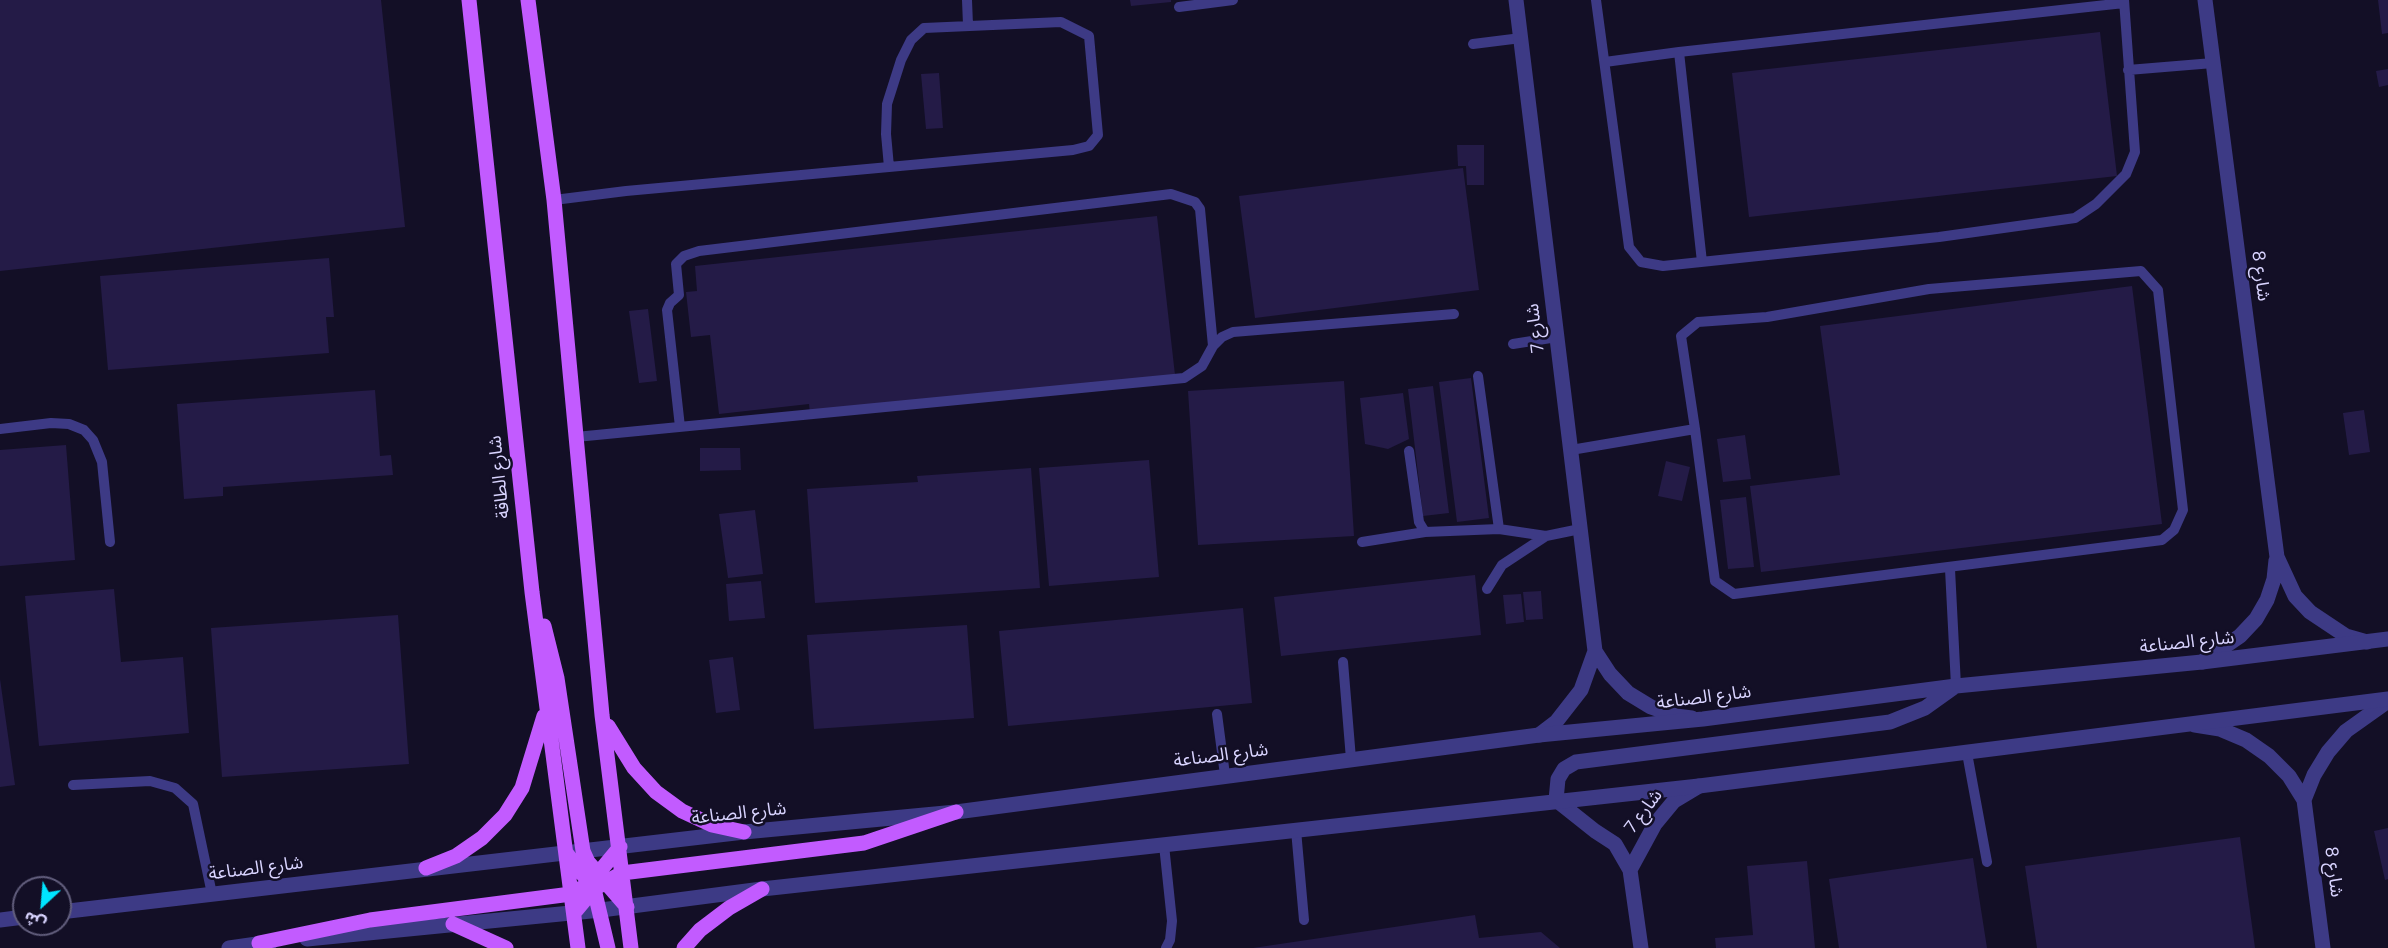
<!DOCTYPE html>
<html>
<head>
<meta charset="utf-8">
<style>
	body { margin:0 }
	#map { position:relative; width:2388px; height:948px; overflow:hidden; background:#130f26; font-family:"DM Sans","Noto Sans Arabic",sans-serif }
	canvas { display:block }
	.north { position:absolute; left:12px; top:876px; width:60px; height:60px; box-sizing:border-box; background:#130f26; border:2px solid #625e7d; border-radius:50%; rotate:206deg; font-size:16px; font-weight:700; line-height:24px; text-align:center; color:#d9d4ff }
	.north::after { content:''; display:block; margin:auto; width:21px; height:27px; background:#00e5ff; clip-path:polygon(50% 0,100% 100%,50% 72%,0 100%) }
</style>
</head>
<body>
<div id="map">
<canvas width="2388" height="948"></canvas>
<div class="north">ش</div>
</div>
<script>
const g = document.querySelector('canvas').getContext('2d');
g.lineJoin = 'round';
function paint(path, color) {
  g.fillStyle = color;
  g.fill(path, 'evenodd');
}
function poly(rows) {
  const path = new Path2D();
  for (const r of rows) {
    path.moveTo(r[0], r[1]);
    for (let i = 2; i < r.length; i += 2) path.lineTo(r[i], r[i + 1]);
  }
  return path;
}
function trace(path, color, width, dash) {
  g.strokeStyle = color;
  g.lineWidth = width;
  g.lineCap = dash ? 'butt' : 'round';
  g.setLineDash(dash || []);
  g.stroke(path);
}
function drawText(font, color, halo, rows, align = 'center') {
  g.font = font + ' "DM Sans","Noto Sans Arabic",sans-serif';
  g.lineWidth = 5;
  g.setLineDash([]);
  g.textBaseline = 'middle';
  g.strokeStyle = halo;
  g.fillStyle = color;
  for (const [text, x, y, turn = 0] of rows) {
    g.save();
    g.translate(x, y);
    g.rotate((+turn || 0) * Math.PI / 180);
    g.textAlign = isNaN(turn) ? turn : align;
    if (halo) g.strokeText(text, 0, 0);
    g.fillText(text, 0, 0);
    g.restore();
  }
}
const building = poly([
	[0,0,381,0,405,227,0,271],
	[1130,0,1171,0,1171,2,1131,6],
	[2378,0,2388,0,2388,33,2382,34],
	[2100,32,2117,176,1749,217,1732,73],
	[2388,69,2388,85,2379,87,2376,71],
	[939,73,943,128,926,129,921,74],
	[1457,145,1484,145,1484,185,1467,185,1466,166,1458,166],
	[1463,168,1479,290,1255,318,1239,196],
	[1157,216,1175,375,810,414,809,404,719,414,710,335,691,337,686,292,697,291,695,266],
	[329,258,334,317,326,317,329,353,108,370,100,276],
	[2132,286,2162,524,1761,572,1750,486,1840,475,1820,326],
	[648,309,657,381,639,383,629,311],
	[1471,378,1489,518,1457,522,1439,382],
	[1344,381,1354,536,1198,545,1188,391],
	[1433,386,1449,513,1423,516,1408,389],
	[375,390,380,456,391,455,393,475,223,487,223,496,184,499,177,404],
	[1403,393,1409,439,1388,449,1365,444,1360,398],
	[2364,410,2370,452,2349,455,2343,413],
	[1745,435,1751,479,1723,482,1717,439],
	[66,445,75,560,0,566,0,450],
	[700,448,740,448,741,470,700,471],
	[1149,460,1159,577,1049,586,1039,468],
	[1666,461,1690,467,1682,501,1658,496],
	[1031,468,1040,588,815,603,807,489,918,482,917,476],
	[1746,497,1754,567,1728,569,1720,500],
	[755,510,763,574,728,578,719,514],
	[1475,575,1481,635,1281,656,1274,597],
	[761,581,765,618,729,621,726,584],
	[114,589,121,662,183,657,189,733,39,746,25,596],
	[1541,591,1543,619,1526,620,1523,592],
	[1521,594,1524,622,1506,624,1503,595],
	[1243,608,1252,703,1008,726,999,631],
	[398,615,409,764,222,777,211,628],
	[967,625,974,718,814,729,807,635],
	[733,657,740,710,716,713,709,660],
	[0,679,15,785,0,787],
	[2388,828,2388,879,2385,880,2374,831],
	[2240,837,2255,948,2037,948,2025,866],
	[1973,858,1987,948,1839,948,1829,879],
	[1807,861,1815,948,1716,948,1715,938,1753,935,1747,866],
	[1475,915,1479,938,1541,932,1560,948,1253,948]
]);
const service = poly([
	[967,0,968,25],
	[1596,0,1629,247,1641,262,1663,266,1939,237,2075,218,2096,204,2126,174,2135,152,2124,0],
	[1179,7,1233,0],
	[1473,44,1521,38],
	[1605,62,1679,52],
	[2128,70,2213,63],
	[554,200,626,191,889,167,1073,150,1089,146,1098,135,1089,36,1061,22,924,28,911,40,901,60,887,104,886,134,889,167],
	[1702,262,1679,52,2124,3],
	[1513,344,1557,337],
	[1478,376,1499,529],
	[680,427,667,310,670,303,679,295,676,264,684,256,699,251,1171,194,1195,202,1200,209,1213,346],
	[0,429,51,423,69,424,84,430,93,440,102,462,110,542],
	[576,437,1184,378,1202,366,1213,346,1222,337,1233,332,1454,314],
	[1571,450,1695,429,1715,581,1734,594,2162,540,2174,530,2183,510,2158,290,2141,271,1929,289,1767,317,1698,322,1681,336,1695,429],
	[1409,451,1419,522,1425,532],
	[1362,542,1425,532,1499,529,1546,536],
	[1950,569,1956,686],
	[1487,589,1502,565,1546,536,1580,529],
	[1343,662,1351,759],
	[1217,714,1225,775],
	[1967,753,1987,862],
	[73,785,150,781,175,788,193,804,212,894],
	[1296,830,1304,920],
	[1164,845,1172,921,1170,940,1166,948]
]);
const minor = poly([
	[1516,0,1595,651,1581,690,1556,722,1539,735],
	[2205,0,2277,557,2295,596,2310,612,2346,636,2367,642],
	[1595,651,1610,674,1628,693,1651,707,1676,716,1692,718],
	[2202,662,2240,636,2256,619,2267,600,2274,579,2276,560],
	[2195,725,2220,729,2246,740,2269,756,2289,776,2304,800,2323,948],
	[1556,800,1595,831,1615,844,1630,870,1641,948],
	[2304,800,2314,775,2328,752,2346,731,2388,701],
	[1630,870,1655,824,1674,801,1699,786]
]);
const tertiary = poly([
	[1556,800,1558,779,1564,769,1576,762,1890,722,1925,708,1953,688],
	[60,912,744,832,956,812,1539,735,1703,719,1956,686,2202,662,2388,639],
	[0,920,24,917],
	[307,939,601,910,762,889,1699,786,2388,699],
	[229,948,271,942]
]);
const primary = poly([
	[469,0,532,592,578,948],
	[528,0,554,200,602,715,631,948],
	[544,626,557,678,583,851,588,862,627,907],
	[608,726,634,768,656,792,682,811,712,825,744,832],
	[567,854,594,889,608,948],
	[426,868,456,856,482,838,505,815,522,788,544,716],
	[574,913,594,889,622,873,864,843,956,812],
	[453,924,506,948],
	[259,943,370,920,571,894,590,883,620,847],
	[684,948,700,930,729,908,762,889]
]);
const streetNames = [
	["شارع 8",2260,276,83],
	["شارع 7",1536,328,-97],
	["شارع الطاقة",500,477,-96],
	["شارع الصناعة",2187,643,-6],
	["شارع الصناعة",1704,698,-7],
	["شارع الصناعة",1221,756,-7],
	["شارع 7",1644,812,-53],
	["شارع الصناعة",739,814,-6],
	["شارع الصناعة",256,869,-7],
	["شارع 8",2333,872,83]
];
paint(building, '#241b47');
trace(service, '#3d3a85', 10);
trace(minor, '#3d3a85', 15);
trace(tertiary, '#3d3a85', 15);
trace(primary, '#c25bff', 15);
drawText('18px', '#d9d4ff', '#130f26', streetNames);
</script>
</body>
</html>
